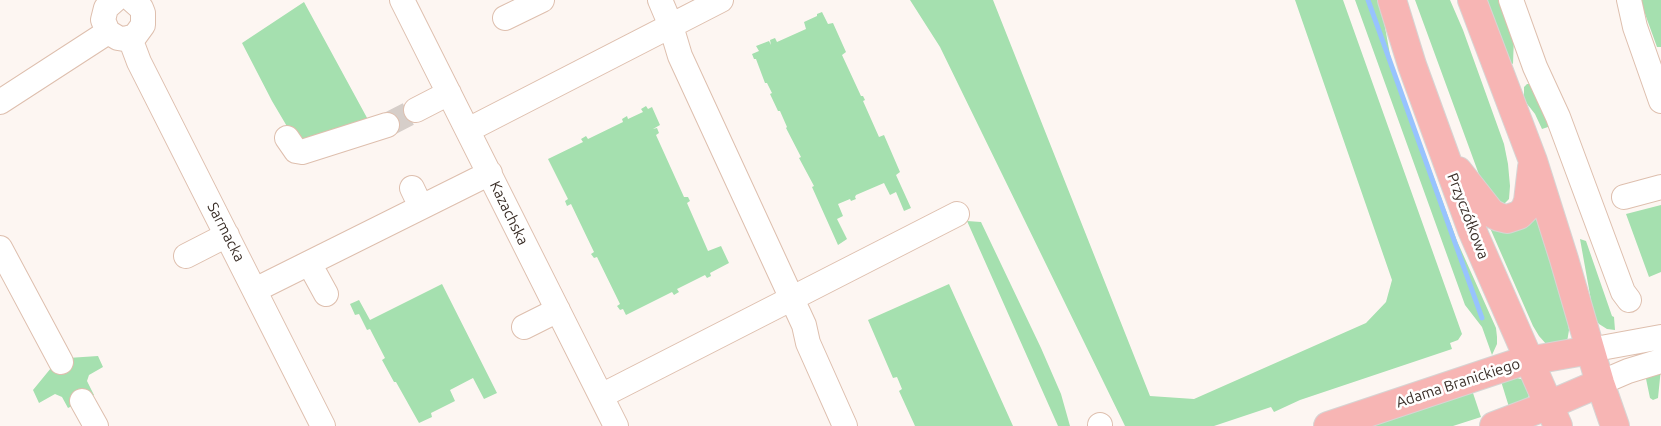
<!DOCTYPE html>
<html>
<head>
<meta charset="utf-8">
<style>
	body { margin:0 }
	canvas { display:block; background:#fdf6f2 }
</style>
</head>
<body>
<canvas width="1661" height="426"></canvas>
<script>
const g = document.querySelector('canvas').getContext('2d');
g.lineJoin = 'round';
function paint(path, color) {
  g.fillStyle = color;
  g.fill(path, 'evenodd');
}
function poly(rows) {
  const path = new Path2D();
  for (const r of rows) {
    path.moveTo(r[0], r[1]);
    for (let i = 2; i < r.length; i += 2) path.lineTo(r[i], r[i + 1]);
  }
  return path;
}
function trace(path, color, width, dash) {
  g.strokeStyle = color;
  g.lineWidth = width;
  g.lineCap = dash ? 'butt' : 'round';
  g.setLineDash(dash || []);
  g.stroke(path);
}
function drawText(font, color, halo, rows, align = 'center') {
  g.font = font + ' Ubuntu,sans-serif';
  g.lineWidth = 5;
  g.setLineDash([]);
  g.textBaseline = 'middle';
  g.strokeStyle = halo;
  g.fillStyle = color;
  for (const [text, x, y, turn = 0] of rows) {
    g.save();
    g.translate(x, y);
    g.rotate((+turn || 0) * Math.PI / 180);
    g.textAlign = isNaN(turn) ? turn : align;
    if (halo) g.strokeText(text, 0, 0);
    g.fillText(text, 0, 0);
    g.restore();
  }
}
const green = poly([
	[910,0,993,0,1150,396,1194,399,1366,323,1386,302,1392,280,1295,0,1343,0,1462,334,1458,340,1450,343,1452,349,1300,400,1274,412,1271,407,1214,426,1125,426,940,47],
	[1355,0,1380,0,1391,60,1457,241,1496,328,1497,337,1497,344,1492,355,1482,327,1465,305],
	[1415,0,1450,0,1463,30,1504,144,1508,164,1510,186,1509,199,1503,205,1500,205,1481,180],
	[1487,0,1502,0,1514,36,1513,64,1511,63],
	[1640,0,1661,0,1661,47,1657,47],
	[304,2,372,127,298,145,272,101,242,43],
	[822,12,828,24,833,23,846,52,842,55,861,96,863,96,865,100,863,101,879,137,884,135,900,172,896,175,911,208,904,211,896,192,890,195,884,183,856,195,855,197,856,199,851,201,850,199,838,204,843,216,837,219,847,239,838,245,812,187,814,186,799,158,801,157,786,128,787,127,780,111,778,111,770,94,772,93,767,83,765,83,756,59,754,59,752,54,759,51,756,46,769,41,771,45,770,40,775,38,777,42,806,29,804,22,817,16,817,14],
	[1527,84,1530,84,1554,125,1542,129,1535,114,1524,100,1524,87],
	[646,106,648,109,652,107,660,125,653,129,657,128,659,133,656,135,684,197,688,197,690,201,687,203,708,251,721,246,729,263,710,273,711,276,707,278,705,275,677,289,679,292,674,295,672,292,626,315,623,309,620,310,617,306,620,304,597,257,594,258,591,254,594,252,571,204,567,206,565,201,568,199,548,159,583,142,581,139,586,136,588,139,623,122,622,119,627,116,628,119,643,112,641,109],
	[1661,205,1661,272,1649,277,1626,214],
	[1536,211,1567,315,1569,330,1567,342,1547,345,1539,336,1533,326,1490,228,1492,226],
	[967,221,981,222,1041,348,1061,394,1070,426,1058,426],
	[1580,239,1586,241,1612,316,1614,317,1615,330,1607,329,1599,324,1594,317],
	[442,284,497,393,484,399,473,378,450,390,455,401,431,413,432,417,419,423,396,382,394,382,382,360,385,358,370,329,367,330,359,314,355,315,350,304,359,300,370,320],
	[949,284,1013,426,915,426,899,391,902,389,897,377,893,378,868,320],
	[98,356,103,367,89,375,87,381,94,395,68,408,62,397,55,394,39,403,33,390,51,368,68,358],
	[1661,368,1658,398,1653,400,1650,398,1645,374],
	[1513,377,1525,380,1530,393,1527,400,1509,407,1500,378],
	[1471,387,1481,417,1453,426,1355,426]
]);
const stream = poly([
	[1368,0,1482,318]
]);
const minorTunnel = poly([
	[387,125,416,110]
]);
const minor = poly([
	[115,0,106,8,103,20,108,32,118,38,124,39,135,36,143,25,143,13,141,8,132,0],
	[402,0,616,426],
	[660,0,671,26,680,56,804,325,808,343,845,426],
	[1511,0,1535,67,1558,117,1623,292,1629,300],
	[1629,0,1635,27,1661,101],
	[505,18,542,0],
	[130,38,139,62,323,426],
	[0,102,108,32],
	[416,110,449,93],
	[468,130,721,0],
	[287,138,296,151,302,152,387,125],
	[412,188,421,207],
	[1624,197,1661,187],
	[0,248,61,362],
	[186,256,227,235],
	[309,263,326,294],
	[255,290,490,173],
	[524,327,558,310],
	[1590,350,1661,337],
	[1600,383,1628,371,1661,361],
	[601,396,957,214],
	[82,401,96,426],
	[1100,425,1100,426]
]);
const major = poly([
	[1392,0,1412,65,1472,230,1558,426],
	[1472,0,1533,161,1564,259,1600,383,1615,426],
	[1458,171,1491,213,1499,217,1507,219,1519,215,1525,209,1528,201,1532,167],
	[1328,426,1517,363,1590,350],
	[1494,426,1549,405,1600,383]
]);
const streetNames = [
	["Kazachska",509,213,64],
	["Przyczółkowa",1468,216,69],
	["Sarmacka",226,232,63],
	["Adama Branickiego",1458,383,-18]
];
paint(green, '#a5e0af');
trace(stream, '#97c3fe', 5);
trace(minorTunnel, '#d6cec9', 24, [24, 12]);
trace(minor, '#debfae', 26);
trace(major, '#d7d5d4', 30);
trace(minor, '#fff', 24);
trace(major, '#f7b5b4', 28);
drawText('15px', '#392d26', '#fff', streetNames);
</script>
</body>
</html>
